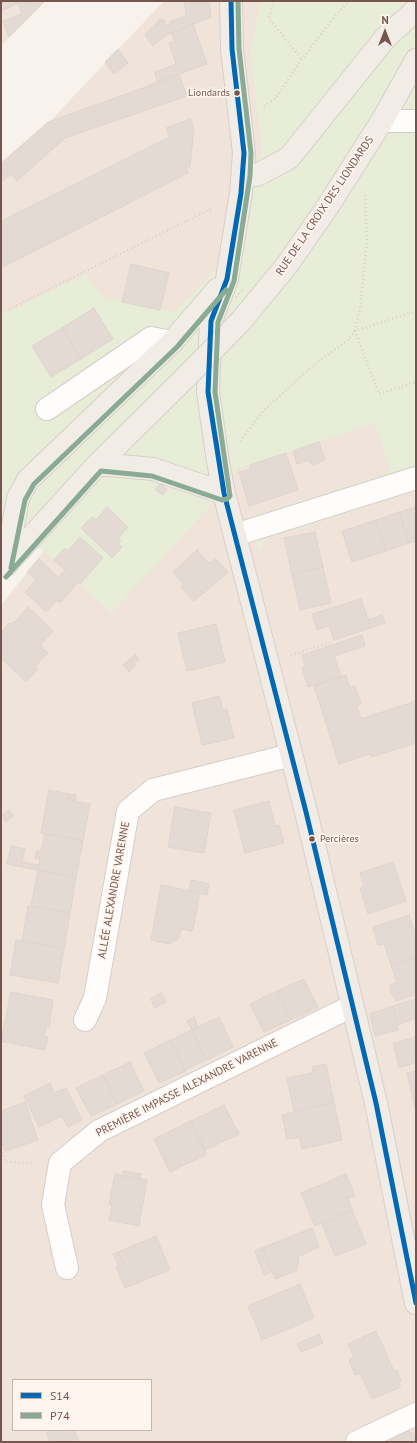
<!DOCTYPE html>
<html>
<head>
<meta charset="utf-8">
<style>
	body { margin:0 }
	#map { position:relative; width:417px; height:1443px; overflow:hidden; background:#f7f2ec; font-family:"PT Sans",sans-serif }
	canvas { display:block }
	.frame { position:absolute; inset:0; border:2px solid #75554d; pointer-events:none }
	.legend { position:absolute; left:12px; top:1379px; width:140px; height:52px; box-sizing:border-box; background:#fef5ee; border:1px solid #c7b5ae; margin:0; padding:5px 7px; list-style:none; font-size:12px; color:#75554d }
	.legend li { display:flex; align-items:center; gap:8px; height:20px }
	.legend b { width:20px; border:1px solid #c7b5ae }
	.north { position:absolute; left:365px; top:12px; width:40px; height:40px; -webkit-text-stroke:3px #fef5ee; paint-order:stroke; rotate:0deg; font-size:11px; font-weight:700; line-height:16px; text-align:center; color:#75554d }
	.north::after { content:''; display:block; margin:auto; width:14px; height:18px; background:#75554d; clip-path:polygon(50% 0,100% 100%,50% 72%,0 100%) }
</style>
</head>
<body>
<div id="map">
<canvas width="417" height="1443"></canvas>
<div class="frame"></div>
<ul class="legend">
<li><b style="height:5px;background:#0069b5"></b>S14</li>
<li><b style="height:5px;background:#8aab93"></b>P74</li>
</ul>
<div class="north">N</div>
</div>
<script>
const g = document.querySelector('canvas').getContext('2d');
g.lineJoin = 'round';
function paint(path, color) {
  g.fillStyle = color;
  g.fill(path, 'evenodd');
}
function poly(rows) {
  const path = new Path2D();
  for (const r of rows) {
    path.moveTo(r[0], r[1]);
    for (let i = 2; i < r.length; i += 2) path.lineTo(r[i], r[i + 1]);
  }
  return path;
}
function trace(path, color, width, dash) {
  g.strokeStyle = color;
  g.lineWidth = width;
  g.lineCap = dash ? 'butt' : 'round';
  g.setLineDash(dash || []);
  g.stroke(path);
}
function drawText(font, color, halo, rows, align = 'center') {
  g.font = font + ' "PT Sans",sans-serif';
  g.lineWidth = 3.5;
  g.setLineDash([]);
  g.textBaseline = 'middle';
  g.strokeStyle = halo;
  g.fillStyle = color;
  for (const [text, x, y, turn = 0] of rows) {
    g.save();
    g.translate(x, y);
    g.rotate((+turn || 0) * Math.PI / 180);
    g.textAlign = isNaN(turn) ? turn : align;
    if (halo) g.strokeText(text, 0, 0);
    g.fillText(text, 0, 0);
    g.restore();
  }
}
const residential = poly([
	[1,1,45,1,1,46],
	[164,1,416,1,416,1442,1,1442,1,606,87,494,1,331,1,162,52,119],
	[13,1380,151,1380,151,1430,13,1430]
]);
const green = poly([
	[261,1,416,1,416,491,266,539,258,553,253,516,391,472,375,423,239,468,210,506,112,613,46,553,1,522,1,315,86,274,102,297,174,312,219,266,262,150,250,50]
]);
const building = poly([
	[1,1,45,1,9,37,3,21,22,14,18,3,1,11,1,1],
	[184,1,209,1,211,17,168,34,153,46,145,35,160,19,165,21,165,25,169,25,170,22,186,16,184,1],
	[193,24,207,64,157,82,155,72,176,64,169,43,175,41,171,33,193,24],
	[118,49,128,63,114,74,105,62,118,49],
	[179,75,187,96,65,138,17,181,11,174,1,182,1,164,48,122,179,75],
	[190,119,194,128,190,166,186,168,188,173,1,268,1,221,170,137,166,128,190,119],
	[131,264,169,273,160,310,122,302,131,264],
	[94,308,113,339,81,359,62,328,94,308],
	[62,328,81,359,51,377,32,346,62,328],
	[319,442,325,460,312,465,310,460,297,464,293,451,319,442],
	[286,453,298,490,249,506,239,472,251,469,250,465,286,453],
	[160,484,167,489,163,495,155,490,160,484],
	[107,507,128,527,118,538,121,541,118,544,122,547,112,558,81,528,92,517,96,520,107,507],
	[416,507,416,541,409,543,399,512,416,507],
	[399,512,409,543,386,551,376,520,399,512],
	[376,520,386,551,352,562,342,531,376,520],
	[315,532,323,567,292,574,284,538,315,532],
	[80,537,103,558,80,584,54,560,65,548,68,551,80,537],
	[197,550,209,563,215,558,228,572,194,601,181,587,184,585,173,572,197,550],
	[39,559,58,577,65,570,78,582,60,603,57,600,46,612,25,592,36,580,27,572,39,559],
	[323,567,331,603,300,610,292,574,323,567],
	[361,599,371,628,334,640,329,626,317,630,312,614,361,599],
	[28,607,53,631,40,645,48,653,35,666,38,669,26,682,1,658,1,634,9,623,11,624,15,622,28,607],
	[382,615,385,623,371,628,368,620,382,615],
	[216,624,225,662,187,671,178,633,216,624],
	[362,635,365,646,334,656,341,677,308,687,302,668,305,666,302,655,362,635],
	[135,655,139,659,134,664,136,665,129,672,123,665,135,655],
	[346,675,350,688,355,686,361,704,356,706,361,719,416,701,416,743,371,757,370,754,339,764,314,686,346,675],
	[219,696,223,710,227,709,234,738,202,745,192,703,219,696],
	[49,790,69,794,68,800,90,804,83,841,41,833,49,790],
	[69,794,76,795,75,801,68,800,69,794],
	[269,801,275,826,279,825,284,843,245,853,234,810,269,801],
	[175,807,211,813,204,853,168,847,175,807],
	[9,810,13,816,6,822,2,815,9,810],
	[45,833,83,841,76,877,38,870,40,859,35,858,37,851,41,852,45,833],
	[11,846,25,849,21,867,7,864,11,846],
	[22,862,39,865,38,870,21,867,22,862],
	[393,862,406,901,368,914,360,888,364,886,360,873,393,862],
	[38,870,76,877,70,913,31,906,38,870],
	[191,880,209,884,207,895,189,891,191,880],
	[161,885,200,893,193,929,192,931,181,929,179,938,170,944,151,940,161,885],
	[28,906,70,913,64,949,22,941,28,906],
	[409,915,416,936,416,956,391,965,384,944,378,945,373,927,409,915],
	[16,940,64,949,58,983,10,975,16,940],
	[416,956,416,994,396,1001,390,991,390,985,397,983,391,965,416,956],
	[304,979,318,1007,291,1020,277,991,304,979],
	[277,991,291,1020,264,1032,250,1004,277,991],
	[11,992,53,1000,49,1027,46,1027,44,1036,48,1037,45,1050,1,1041,11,992],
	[161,993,166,1002,155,1008,151,999,161,993],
	[416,999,416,1018,397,1025,393,1006,416,999],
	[393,1006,398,1030,375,1036,370,1014,393,1006],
	[194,1017,198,1027,192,1030,187,1021,194,1017],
	[219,1017,233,1047,207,1060,192,1030,219,1017],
	[192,1030,206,1060,185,1070,171,1040,192,1030],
	[416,1037,416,1063,399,1067,393,1043,416,1037],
	[171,1040,186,1071,159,1083,144,1053,171,1040],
	[130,1062,144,1091,117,1104,103,1075,130,1062],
	[326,1064,334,1102,294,1111,287,1078,313,1073,312,1067,326,1064],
	[416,1071,416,1106,415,1107,407,1073,416,1071],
	[103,1075,117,1104,91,1116,76,1088,103,1075],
	[50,1083,54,1093,66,1088,82,1120,68,1127,62,1116,39,1127,24,1096,50,1083],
	[25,1102,38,1140,5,1151,1,1140,1,1111,25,1102],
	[334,1102,342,1140,302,1149,299,1137,287,1139,282,1115,334,1102],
	[224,1105,239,1134,205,1150,191,1121,224,1105],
	[191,1121,207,1154,170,1172,154,1139,191,1121],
	[123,1171,141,1174,140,1179,123,1176,123,1171],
	[115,1174,147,1180,139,1226,109,1220,112,1205,109,1205,115,1174],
	[346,1174,355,1196,348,1199,352,1210,315,1226,301,1193,346,1174],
	[352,1210,366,1244,335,1256,322,1224,352,1210],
	[312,1228,319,1247,297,1257,299,1262,296,1271,275,1279,262,1248,312,1228],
	[156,1236,170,1270,125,1288,116,1267,124,1264,118,1252,156,1236],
	[262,1248,272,1271,264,1275,255,1251,262,1248],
	[118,1252,124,1264,119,1266,113,1254,118,1252],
	[300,1284,314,1318,262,1340,248,1306,300,1284],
	[376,1331,394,1371,397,1370,401,1381,398,1382,401,1387,372,1399,360,1373,355,1375,349,1360,354,1357,348,1344,376,1331],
	[319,1334,323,1343,301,1352,297,1344,319,1334],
	[47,1430,75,1430,78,1442,49,1442,47,1430],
	[408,1431,416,1435,416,1442,388,1442,408,1431]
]);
const path = poly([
	[273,1,269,19,302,59],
	[264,106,275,99,302,59,335,16,349,1],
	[9,309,213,208],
	[416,311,355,331,379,394,416,382],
	[240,441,263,411,316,363,347,341,355,331,360,309,367,240,365,195],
	[291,655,330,643],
	[1,1148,5,1162,35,1163]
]);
const minor = poly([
	[382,121,416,121],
	[47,409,151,338,172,342],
	[235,535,416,478],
	[85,1020,95,998,128,811,153,790,291,755],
	[67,1268,53,1205,60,1163,99,1131,352,1006],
	[357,1442,416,1414]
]);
const major = poly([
	[231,1,232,49,244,153,241,193,227,279,211,321,208,392,218,462,224,493,306,812,376,1103,416,1303],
	[243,176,257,175,289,158,386,37,416,10],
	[241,321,287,265,326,209,382,121,416,60],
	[98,464,153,469,224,493],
	[6,565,18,498,28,480,172,342,218,289],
	[5,566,98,464,187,376]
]);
const pathBridge = poly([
	[236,297,244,288]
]);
const majorBridge = poly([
	[187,376,241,321]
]);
const bus1 = poly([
	[231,1,232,49,244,153,241,193,227,279,211,321,208,392,224,493,306,812,376,1103,416,1303]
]);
const bus2 = poly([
	[11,568,25,500,34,484,177,347,226,290],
	[6,577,101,471,152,476,222,500,227,499,230,496,215,392,218,322,234,281,250,176,251,153,239,49,238,1]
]);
const markers = [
	[237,93,3.5,"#75554d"],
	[312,839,3.5,"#75554d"]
];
const busNames = [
	["Liondards",230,93],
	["Percières",320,839,"left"]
];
const streetNames = [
	["RUE DE LA CROIX DES LIONDARDS",325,206,-56],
	["ALLÉE ALEXANDRE VARENNE",114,890,-80],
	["PREMIÈRE IMPASSE ALEXANDRE VARENNE",187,1088,-27]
];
paint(residential, '#f0e3da');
paint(green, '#e7edd7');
paint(building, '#e4dad4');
trace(building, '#e0d4cf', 1);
trace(minor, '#d6cdc9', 24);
trace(major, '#d8ceca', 24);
trace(path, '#dad0ce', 2.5, [1, 3]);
trace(minor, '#fefdfc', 22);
trace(major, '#f2ece7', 22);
trace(majorBridge, '#d8ceca', 24, []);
trace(pathBridge, '#dad0ce', 2.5, [1, 3]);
trace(majorBridge, '#f2ece7', 22);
trace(bus1, '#0069b5', 5);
trace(bus2, '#8aab93', 5);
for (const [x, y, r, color] of markers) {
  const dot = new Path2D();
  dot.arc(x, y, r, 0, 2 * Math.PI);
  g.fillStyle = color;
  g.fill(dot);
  trace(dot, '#fef5ee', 1.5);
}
drawText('10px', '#75554d', '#fef5ee', busNames, 'right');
drawText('11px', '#75554d', '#fef5ee', streetNames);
</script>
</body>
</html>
